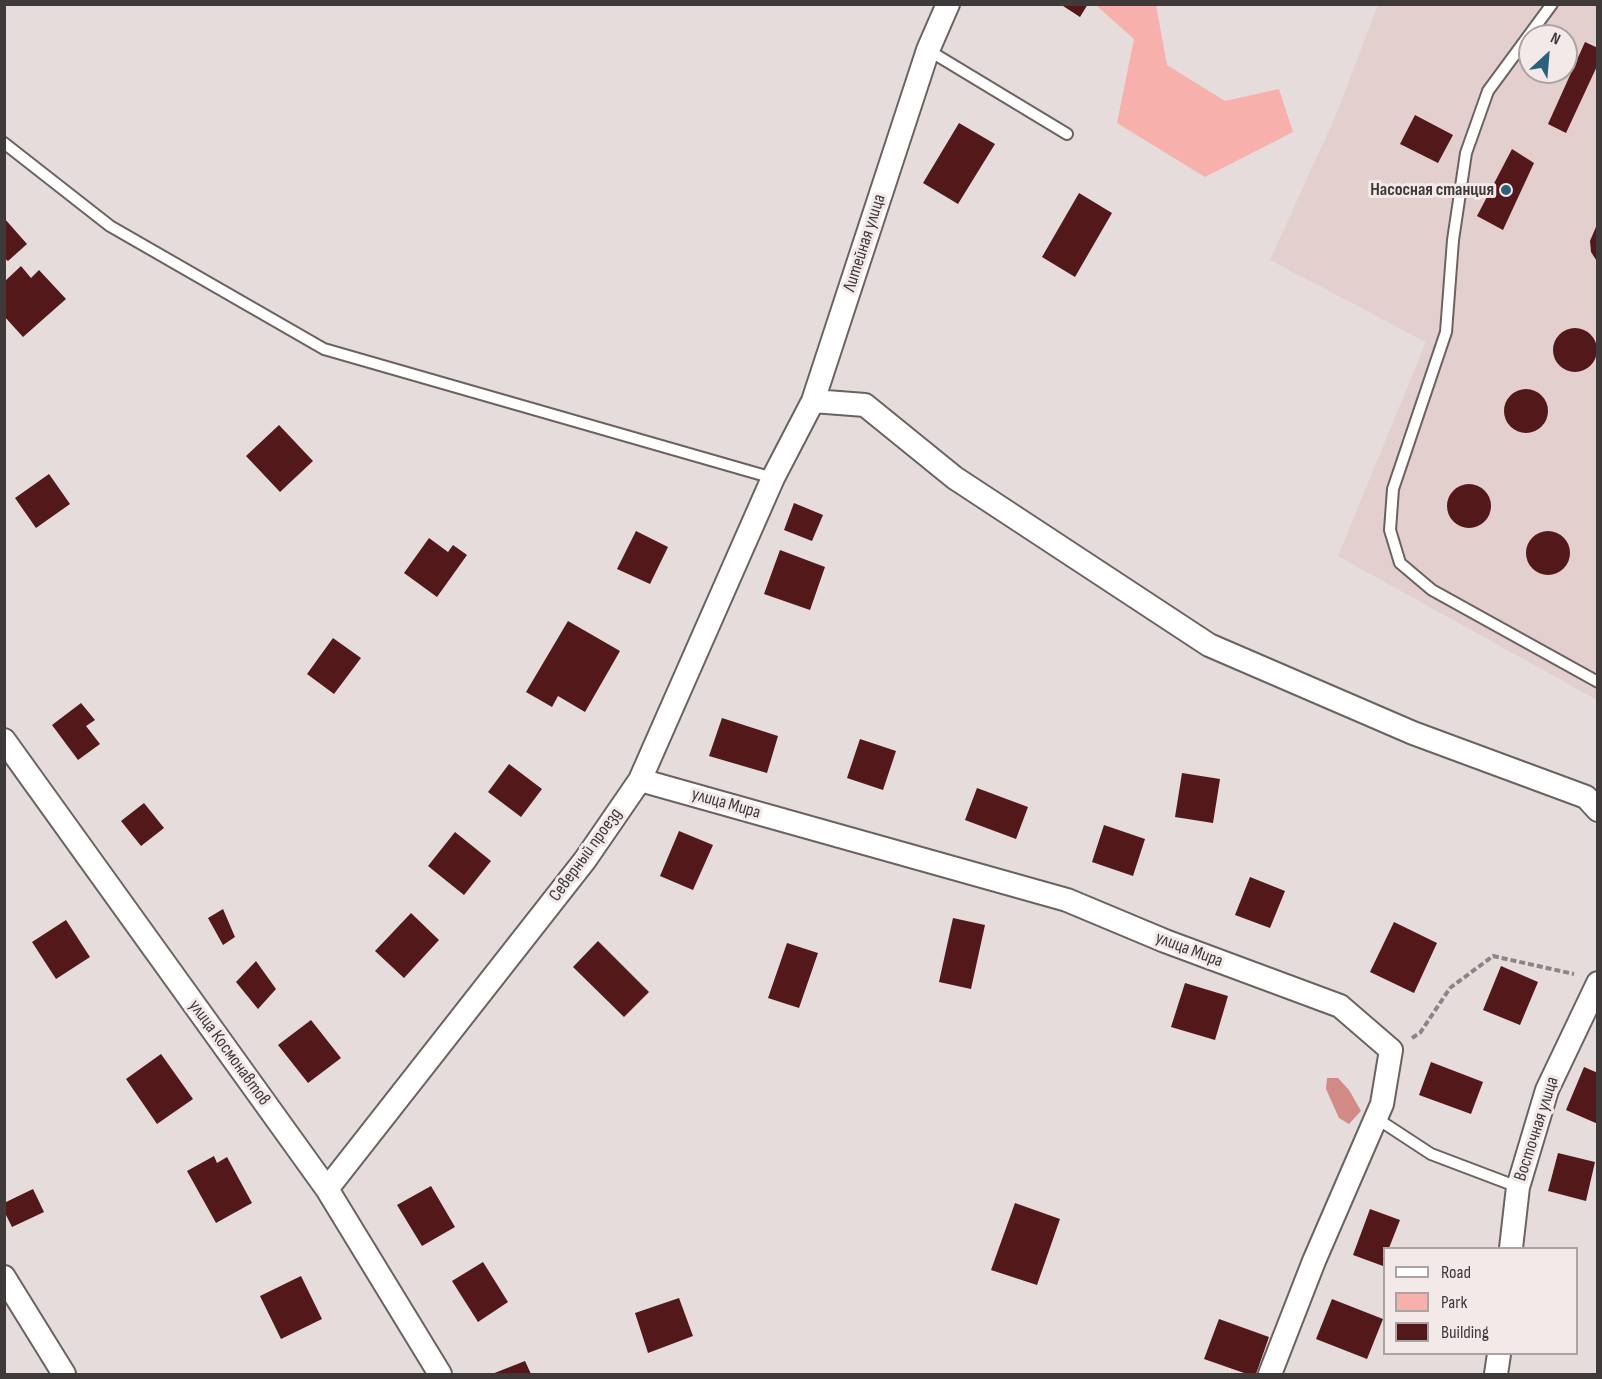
<!DOCTYPE html>
<html>
<head>
<meta charset="utf-8">
<style>
	body { margin:0 }
	#map { position:relative; width:1602px; height:1379px; overflow:hidden; background:#e6dcdb; font-family:"Sofia Sans Condensed",sans-serif }
	canvas { display:block }
	.frame { position:absolute; inset:0; border:6px solid #3e3a3a; pointer-events:none }
	.legend { position:absolute; left:1383px; top:1247px; width:195px; height:108px; box-sizing:border-box; background:#f3e9e8; border:2px solid #aba3a2; margin:0; padding:8px 10px; list-style:none; font-size:18px; color:#3e3a3a }
	.legend li { display:flex; align-items:center; gap:12px; height:30px }
	.legend b { width:30px; border:2px solid #aba3a2 }
	.north { position:absolute; left:1518px; top:24px; width:60px; height:60px; box-sizing:border-box; background:#f3e9e8; border:2px solid #aba3a2; border-radius:50%; rotate:26deg; font-size:16px; font-weight:700; line-height:24px; text-align:center; color:#3e3a3a }
	.north::after { content:''; display:block; margin:auto; width:21px; height:27px; background:#2a617b; clip-path:polygon(50% 0,100% 100%,50% 72%,0 100%) }
</style>
</head>
<body>
<div id="map">
<canvas width="1602" height="1379"></canvas>
<div class="frame"></div>
<ul class="legend">
<li><b style="height:8px;background:#fff"></b>Road</li>
<li><b style="height:16px;background:#f8b0ac"></b>Park</li>
<li><b style="height:16px;background:#531819"></b>Building</li>
</ul>
<div class="north">N</div>
</div>
<script>
const g = document.querySelector('canvas').getContext('2d');
g.lineJoin = 'round';
function paint(path, color) {
  g.fillStyle = color;
  g.fill(path, 'evenodd');
}
function poly(rows) {
  const path = new Path2D();
  for (const r of rows) {
    if (r.length === 3) {
      path.moveTo(r[0] + r[2], r[1]);
      path.arc(r[0], r[1], r[2], 0, 2 * Math.PI);
      continue;
    }
    path.moveTo(r[0], r[1]);
    for (let i = 2; i < r.length; i += 2) path.lineTo(r[i], r[i + 1]);
  }
  return path;
}
function trace(path, color, width, dash) {
  g.strokeStyle = color;
  g.lineWidth = width;
  g.lineCap = dash ? 'butt' : 'round';
  g.setLineDash(dash || []);
  g.stroke(path);
}
function drawText(font, color, halo, rows, align = 'center') {
  g.font = font + ' "Sofia Sans Condensed",sans-serif';
  g.lineWidth = 6;
  g.setLineDash([]);
  g.textBaseline = 'middle';
  g.strokeStyle = halo;
  g.fillStyle = color;
  for (const [text, x, y, turn = 0] of rows) {
    g.save();
    g.translate(x, y);
    g.rotate((+turn || 0) * Math.PI / 180);
    g.textAlign = isNaN(turn) ? turn : align;
    if (halo) g.strokeText(text, 0, 0);
    g.fillText(text, 0, 0);
    g.restore();
  }
}
const built = poly([
	[1378,5,1597,5,1597,700,1338,556,1426,342,1270,260,1336,115],
	[1530,36,1566,36,1566,72,1530,72]
]);
const green = poly([
	[1100,4,1156,5,1167,65,1225,101,1279,89,1293,132,1205,177,1117,123,1134,39,1098,7]
]);
const water = poly([
	[1327,1078,1338,1078,1349,1090,1361,1111,1349,1124,1339,1118,1326,1089]
]);
const building = poly([
	[1060,4,1088,4,1080,17],
	[1585,42,1598,48,1598,64,1566,133,1548,124],
	[1415,115,1453,135,1438,163,1400,144],
	[959,123,995,144,958,204,923,183],
	[1512,149,1534,163,1503,230,1477,216],
	[1079,193,1112,213,1075,277,1042,257],
	[4,218,27,244,8,261,4,258],
	[1598,222,1598,263,1591,252,1590,241],
	[21,266,31,278,39,270,66,299,23,337,4,316,4,282],
	[1575,350,22],
	[1526,411,22],
	[279,425,313,461,280,492,246,456],
	[49,474,70,504,36,528,15,498],
	[1469,506,22],
	[794,503,823,515,812,541,784,530],
	[1548,553,22],
	[636,531,668,547,650,584,617,569],
	[429,538,448,552,453,545,467,555,437,597,404,573],
	[780,550,825,567,810,610,764,594],
	[568,621,620,651,585,712,558,696,552,707,526,692],
	[333,638,361,658,334,694,307,674],
	[81,703,95,720,86,726,100,744,78,760,52,725],
	[722,718,778,736,767,773,709,756],
	[860,739,896,751,883,790,847,778],
	[509,764,542,789,521,817,488,792],
	[1182,773,1220,779,1213,823,1175,817],
	[977,788,1028,807,1016,839,965,820],
	[144,803,164,828,141,846,121,821],
	[1104,825,1145,839,1133,876,1092,862],
	[679,831,713,845,693,890,660,876],
	[455,832,491,861,464,895,428,866],
	[1250,877,1285,891,1270,928,1235,915],
	[223,909,235,937,223,945,208,918],
	[411,913,439,940,404,978,375,951],
	[953,918,985,925,971,989,939,982],
	[66,920,90,957,56,979,32,942],
	[1394,922,1437,943,1414,993,1370,972],
	[598,941,649,992,624,1017,573,967],
	[787,943,818,953,799,1008,768,998],
	[256,961,276,989,258,1009,236,982],
	[1501,966,1538,982,1520,1025,1483,1010],
	[1185,983,1228,996,1215,1040,1171,1027],
	[311,1020,341,1058,308,1083,278,1045],
	[161,1054,193,1099,157,1124,126,1079],
	[1431,1062,1483,1082,1471,1114,1419,1095],
	[1584,1067,1598,1073,1598,1124,1566,1110],
	[1558,1153,1595,1162,1586,1201,1548,1191],
	[214,1156,217,1163,227,1157,252,1203,216,1223,187,1171],
	[431,1186,455,1227,422,1246,397,1205],
	[33,1189,44,1212,12,1227,4,1211,4,1203],
	[1015,1203,1060,1219,1037,1285,991,1270],
	[1370,1209,1400,1220,1389,1248,1384,1248,1383,1266,1353,1255],
	[483,1262,508,1302,478,1322,452,1281],
	[301,1276,322,1319,281,1339,260,1296],
	[679,1298,693,1336,648,1353,635,1313],
	[1332,1299,1383,1319,1367,1359,1316,1339],
	[1219,1319,1269,1337,1256,1374,1247,1374,1204,1359],
	[525,1361,531,1374,492,1374]
]);
const path = poly([
	[1412,1038,1420,1033,1450,988,1493,956,1574,974]
]);
const service = poly([
	[1552,4,1488,91,1466,153,1453,240,1446,332,1393,489,1390,530,1400,563,1432,590,1598,682],
	[928,50,1067,134],
	[4,143,110,226,324,349,773,478],
	[1376,1118,1431,1154,1518,1187]
]);
const minor = poly([
	[813,401,865,405,955,478,1209,645,1413,733,1586,797,1598,810],
	[4,740,327,1189,440,1374],
	[640,780,1067,900,1165,941,1340,1006,1391,1050,1382,1104,1314,1261,1270,1374],
	[327,1189,585,860,640,780,773,478,813,401,928,50,948,4],
	[1511,1248,1518,1187,1547,1090,1598,983],
	[4,1277,64,1374],
	[1496,1374,1499,1354]
]);
const markers = [
	[1506,190,6,"#2a617b"]
];
const poiNames = [
	["Насосная станция",1494,190]
];
const streetNames = [
	["Литейная улица",865,243,-72],
	["улица Мира",726,804,16],
	["Северный проезд",586,855,-54],
	["улица Мира",1189,950,21],
	["улица Космонавтов",229,1053,54],
	["Восточная улица",1537,1129,-72]
];
paint(built, '#e2cfce');
paint(green, '#f8b0ac');
paint(water, '#d28a87');
paint(building, '#531819');
trace(service, '#6b6262', 14);
trace(minor, '#6b6262', 26);
trace(path, '#8c8585', 4, [6, 3]);
trace(service, '#fff', 10);
trace(minor, '#fff', 22);
for (const [x, y, r, color] of markers) {
  const dot = new Path2D();
  dot.arc(x, y, r, 0, 2 * Math.PI);
  g.fillStyle = color;
  g.fill(dot);
  trace(dot, '#f3e9e8', 2);
}
drawText('bold 18px', '#3e3a3a', '#f3e9e8', poiNames, 'right');
drawText('18px', '#3e3a3a', '#f3e9e8', streetNames);
</script>
</body>
</html>
